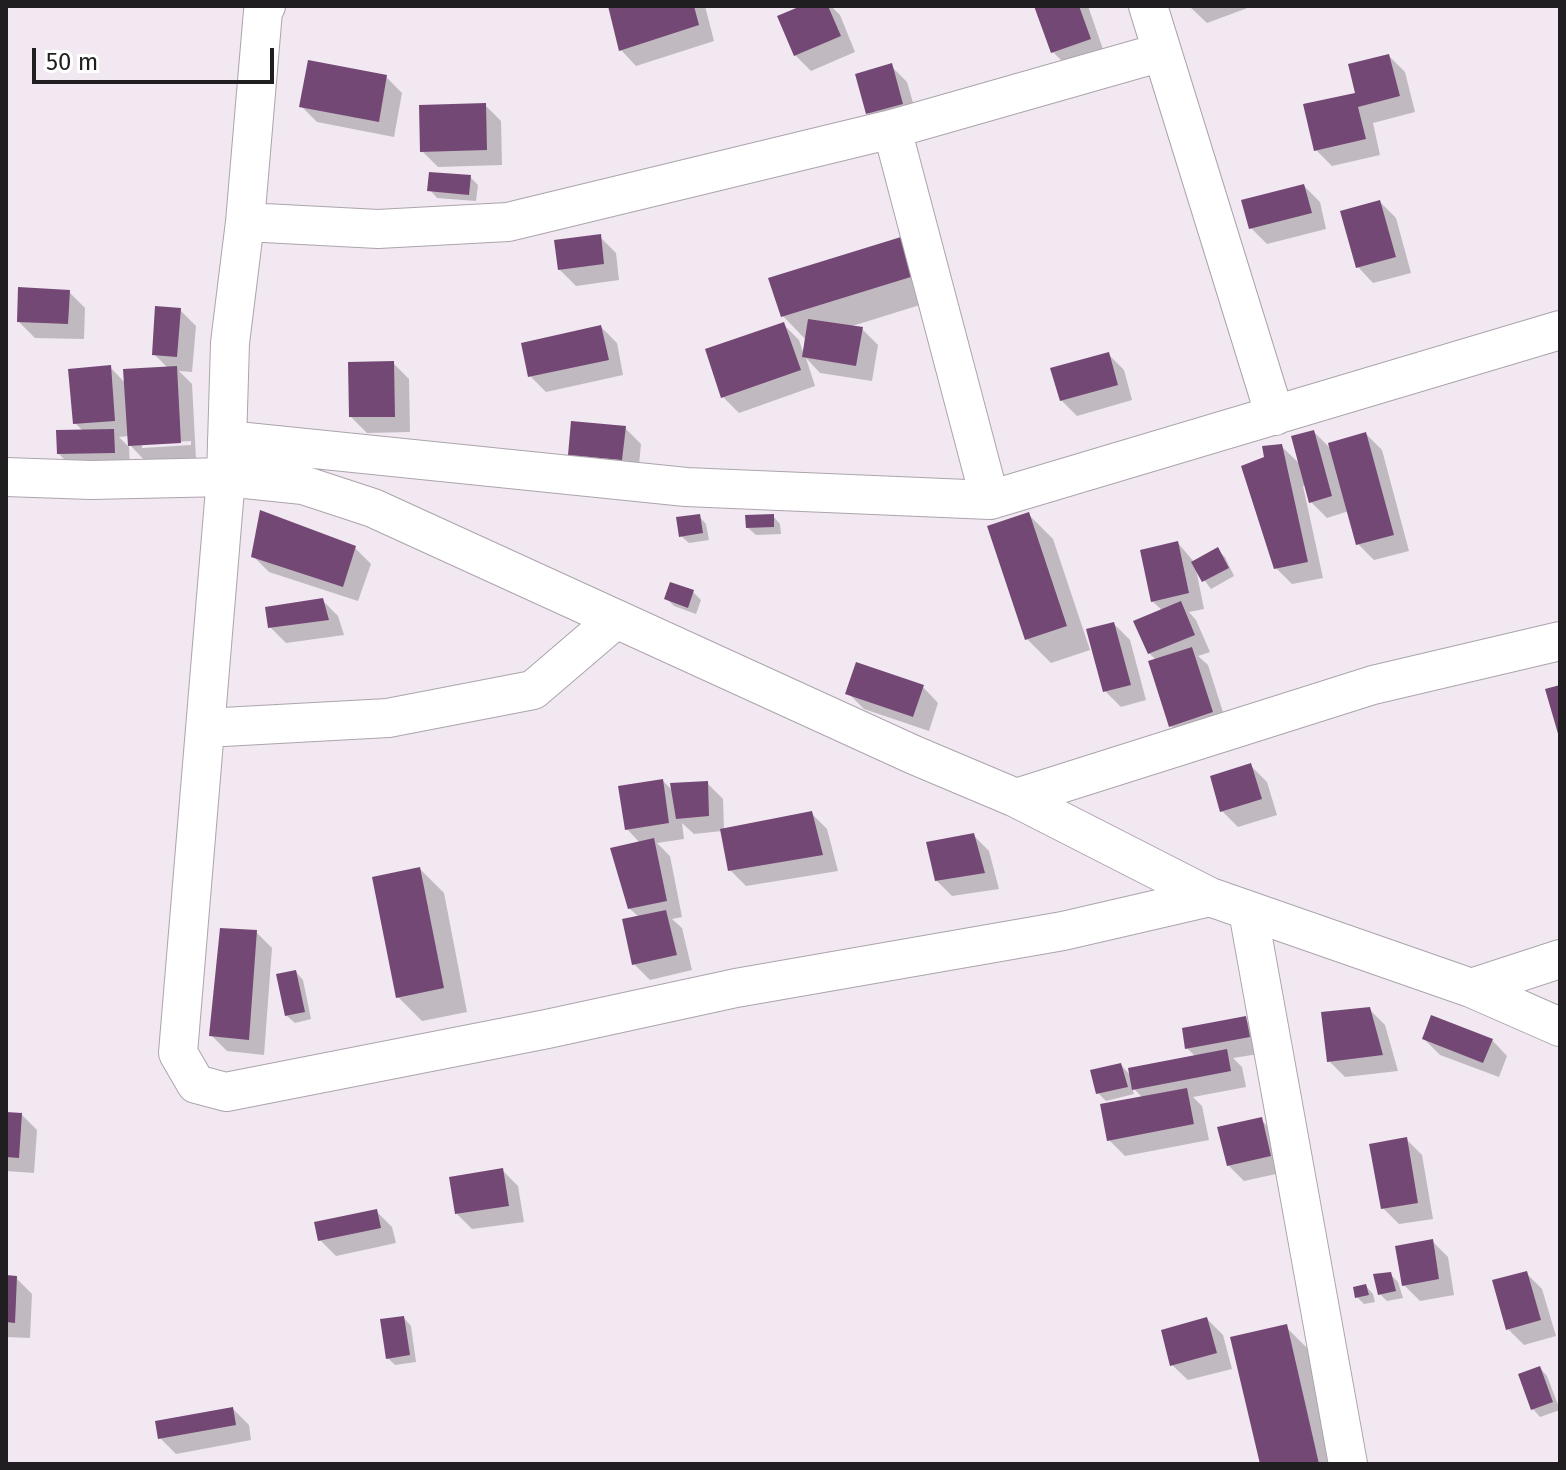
<!DOCTYPE html>
<html>
<head>
<meta charset="utf-8">
<style>
	body { margin:0 }
	#map { position:relative; width:1566px; height:1470px; overflow:hidden; background:#f1e8f1; font-family:"Fira Sans",sans-serif }
	canvas { display:block }
	.frame { position:absolute; inset:0; border:8px solid #211e21; pointer-events:none }
	.scale { position:absolute; left:32px; top:48px; width:242px; height:36px; box-sizing:border-box; border:4px solid #211e21; border-top:0; padding-left:10px; font-size:24px; line-height:28px; white-space:nowrap; color:#211e21; -webkit-text-stroke:6px #fff; paint-order:stroke }
</style>
</head>
<body>
<div id="map">
<canvas width="1566" height="1470"></canvas>
<div class="frame"></div>
<div class="scale">50 m</div>
</div>
<script>
const g = document.querySelector('canvas').getContext('2d');
g.lineJoin = 'round';
function paint(path, color) {
  g.fillStyle = color;
  g.fill(path, 'evenodd');
}
function poly(rows) {
  const path = new Path2D();
  for (const r of rows) {
    path.moveTo(r[0], r[1]);
    for (let i = 2; i < r.length; i += 2) path.lineTo(r[i], r[i + 1]);
  }
  return path;
}
function trace(path, color, width, dash) {
  g.strokeStyle = color;
  g.lineWidth = width;
  g.lineCap = dash ? 'butt' : 'round';
  g.setLineDash(dash || []);
  g.stroke(path);
}
const shadow = poly([
	[610,6,705,6,714,41,636,66,621,50],
	[806,6,831,6,840,15,855,52,811,71,795,55],
	[1036,6,1088,6,1105,55,1069,68,1053,52],
	[1189,6,1253,6,1207,23],
	[1389,56,1405,72,1415,112,1373,123,1380,155,1332,166,1316,150],
	[891,66,907,82,918,120,884,129,868,113],
	[386,77,402,93,394,137,317,122,301,106],
	[485,105,501,121,502,165,438,167,422,151],
	[470,177,478,185,476,201,437,198,430,190],
	[1304,186,1320,202,1326,229,1267,244,1251,228],
	[1380,202,1396,218,1411,273,1373,283,1358,267],
	[600,237,616,253,619,280,576,286,560,270],
	[901,239,936,300,849,327,862,329,878,345,872,381,820,373,806,358,815,386,739,413,723,397,783,324,799,340,804,355,807,341,783,316],
	[69,292,85,308,84,339,35,338,19,322],
	[180,310,196,326,192,372,179,371,192,384,196,459,146,462,130,445,129,436,119,437,129,447,130,469,75,470,59,454,83,431,75,423,110,367,126,384,168,368,154,354],
	[191,441,191,445,142,448,142,444],
	[601,327,617,343,623,375,546,392,530,376],
	[1108,354,1124,370,1132,400,1077,416,1061,400],
	[393,363,409,379,410,432,367,433,351,417],
	[625,428,641,444,638,475,586,471,570,455],
	[1314,432,1332,450,1366,434,1382,450,1409,551,1374,560,1358,544,1349,511,1327,518,1311,502,1306,485,1303,486,1323,578,1292,584,1276,568,1267,458,1281,446,1301,465],
	[262,513,355,548,371,564,358,601,269,572,253,556],
	[1028,514,1053,539,1090,650,1051,663,1027,639],
	[699,516,706,524,709,540,689,543,681,536],
	[773,516,780,524,781,534,756,535,748,528],
	[1178,543,1194,562,1217,550,1225,557,1234,576,1211,589,1196,569,1204,609,1189,612,1196,620,1210,652,1198,656,1208,665,1228,728,1187,742,1171,726,1157,661,1149,653,1163,611,1152,601],
	[671,584,693,592,701,600,696,614,674,606,666,598],
	[322,600,338,616,344,635,286,643,270,627],
	[1114,624,1130,640,1146,700,1121,707,1105,691],
	[923,687,938,703,929,731,864,709,848,693],
	[1251,766,1267,782,1277,815,1238,827,1222,811],
	[663,781,674,792,707,783,723,799,724,830,811,813,827,829,838,871,746,886,730,870,722,831,694,834,682,823,684,839,657,843,670,856,682,917,672,919,682,928,692,970,650,980,634,964,640,918,629,908,640,843,627,829],
	[973,835,989,851,999,889,952,896,936,880],
	[420,869,444,893,467,1012,422,1021,398,997],
	[256,932,272,948,264,1055,227,1051,211,1035],
	[296,972,303,980,311,1019,295,1023,287,1016],
	[1369,1009,1385,1025,1398,1071,1345,1077,1329,1061],
	[1245,1019,1261,1035,1265,1053,1233,1058,1242,1067,1246,1087,1193,1097,1202,1106,1209,1140,1125,1156,1109,1140,1143,1098,1132,1087,1134,1094,1106,1101,1098,1093,1121,1065,1131,1076,1196,1057,1187,1048],
	[1424,1039,1492,1040,1507,1056,1499,1077,1440,1055],
	[6,1114,21,1114,37,1130,34,1173,6,1171],
	[1261,1120,1277,1135,1285,1172,1244,1181,1228,1165],
	[1406,1139,1422,1155,1433,1219,1399,1224,1383,1208],
	[502,1170,518,1186,524,1222,472,1229,456,1213],
	[376,1211,392,1227,396,1243,336,1256,320,1240],
	[1432,1241,1448,1257,1454,1295,1420,1301,1404,1285],
	[1526,1273,1542,1289,1556,1336,1524,1345,1508,1329],
	[1391,1275,1398,1282,1403,1298,1387,1301,1380,1294],
	[6,1277,16,1278,32,1294,30,1338,6,1337],
	[1366,1286,1373,1294,1375,1302,1364,1304,1357,1297],
	[404,1318,411,1326,416,1362,395,1365,388,1358],
	[1207,1319,1223,1335,1232,1369,1188,1380,1172,1365],
	[1286,1327,1310,1351,1336,1464,1262,1464],
	[1540,1368,1547,1376,1560,1410,1540,1417,1533,1409],
	[233,1409,249,1425,251,1440,176,1454,160,1438]
]);
const building = poly([
	[608,6,694,6,699,25,619,51],
	[801,6,828,6,841,36,794,56,777,16],
	[1034,6,1079,6,1091,39,1051,53],
	[1389,54,1400,96,1358,107,1366,139,1314,151,1303,104,1355,93,1348,64],
	[308,60,387,75,379,122,299,107],
	[892,63,903,104,866,114,855,74],
	[486,103,487,150,420,152,419,105],
	[429,172,471,175,469,195,427,191],
	[1304,184,1312,213,1249,229,1241,200],
	[1380,200,1396,257,1356,268,1340,211],
	[601,234,604,264,558,270,554,240],
	[901,237,914,276,781,317,768,278],
	[18,287,70,290,68,324,17,322],
	[155,306,181,308,177,357,152,355],
	[808,319,863,327,856,366,802,357],
	[784,322,801,370,721,398,705,349],
	[601,325,609,360,528,377,521,343],
	[1109,352,1118,385,1060,401,1050,368],
	[394,361,395,417,349,417,348,362],
	[111,365,115,421,73,424,68,369],
	[177,366,181,443,128,446,123,369],
	[571,421,626,426,622,460,568,455],
	[114,429,115,453,57,454,56,430],
	[1314,430,1332,496,1309,503,1291,436],
	[1366,432,1394,535,1356,545,1328,443],
	[1282,444,1308,562,1274,569,1241,466,1264,457,1262,446],
	[260,510,356,546,343,587,251,557],
	[1029,512,1067,626,1025,640,987,526],
	[700,514,703,533,679,537,676,517],
	[774,514,774,527,746,528,745,515],
	[1178,541,1189,593,1151,602,1140,550],
	[1218,547,1229,568,1202,582,1191,562],
	[670,582,694,590,688,608,664,599],
	[323,598,329,620,268,628,265,607],
	[1181,601,1195,635,1148,654,1133,621],
	[1114,622,1131,685,1103,692,1086,629],
	[1192,647,1213,712,1169,727,1148,661],
	[856,662,924,685,913,717,845,694],
	[1560,685,1560,737,1559,737,1545,689],
	[1251,763,1262,799,1220,812,1210,776],
	[663,779,669,823,625,830,618,786],
	[708,781,709,816,676,819,670,783],
	[812,811,823,855,728,871,720,829],
	[974,833,985,873,935,881,926,842],
	[654,838,667,901,628,909,610,848],
	[420,867,444,988,396,998,372,877],
	[666,910,677,955,632,965,622,919],
	[220,928,257,930,249,1040,209,1036],
	[296,970,305,1012,285,1016,276,974],
	[1370,1007,1383,1055,1327,1062,1321,1012],
	[1431,1015,1493,1039,1483,1063,1422,1039],
	[1246,1016,1250,1037,1185,1049,1182,1028],
	[1227,1049,1231,1071,1132,1090,1128,1068],
	[1121,1063,1128,1087,1096,1094,1090,1070],
	[1187,1088,1194,1124,1107,1141,1100,1104],
	[6,1112,22,1113,19,1158,6,1157],
	[1262,1117,1271,1156,1227,1166,1217,1127],
	[1407,1137,1418,1203,1381,1209,1369,1144],
	[503,1168,509,1206,455,1214,449,1177],
	[377,1209,381,1228,318,1241,314,1222],
	[1433,1239,1439,1279,1402,1286,1395,1246],
	[1527,1271,1541,1320,1506,1330,1492,1280],
	[1391,1272,1396,1291,1378,1295,1373,1274],
	[6,1275,17,1276,15,1323,6,1322],
	[1366,1284,1369,1295,1355,1298,1353,1287],
	[404,1316,410,1355,386,1359,380,1319],
	[1207,1317,1217,1353,1170,1366,1161,1330],
	[1287,1324,1319,1464,1260,1464,1230,1337],
	[1540,1366,1553,1402,1531,1410,1518,1374],
	[233,1407,236,1425,158,1439,155,1421]
]);
const street = poly([
	[266,6,263,11,245,222,230,343,226,477,178,1053,196,1084,226,1092,547,1029,736,988,1063,931,1210,897],
	[1148,6,1275,416],
	[892,129,990,500],
	[245,222,378,229,508,222,892,129,1162,52],
	[227,440,686,487,990,500,1560,330],
	[6,477,91,480,226,477,303,485,373,508,914,755,1016,798,1210,897,1471,988,1560,1027],
	[205,728,388,718,533,690,616,619],
	[1016,798,1373,685,1560,641],
	[1248,911,1348,1464],
	[1471,988,1560,959]
]);
paint(shadow, '#0003');
paint(building, '#744875');
trace(street, '#aca4ac', 40);
trace(street, '#fff', 38);
</script>
</body>
</html>
